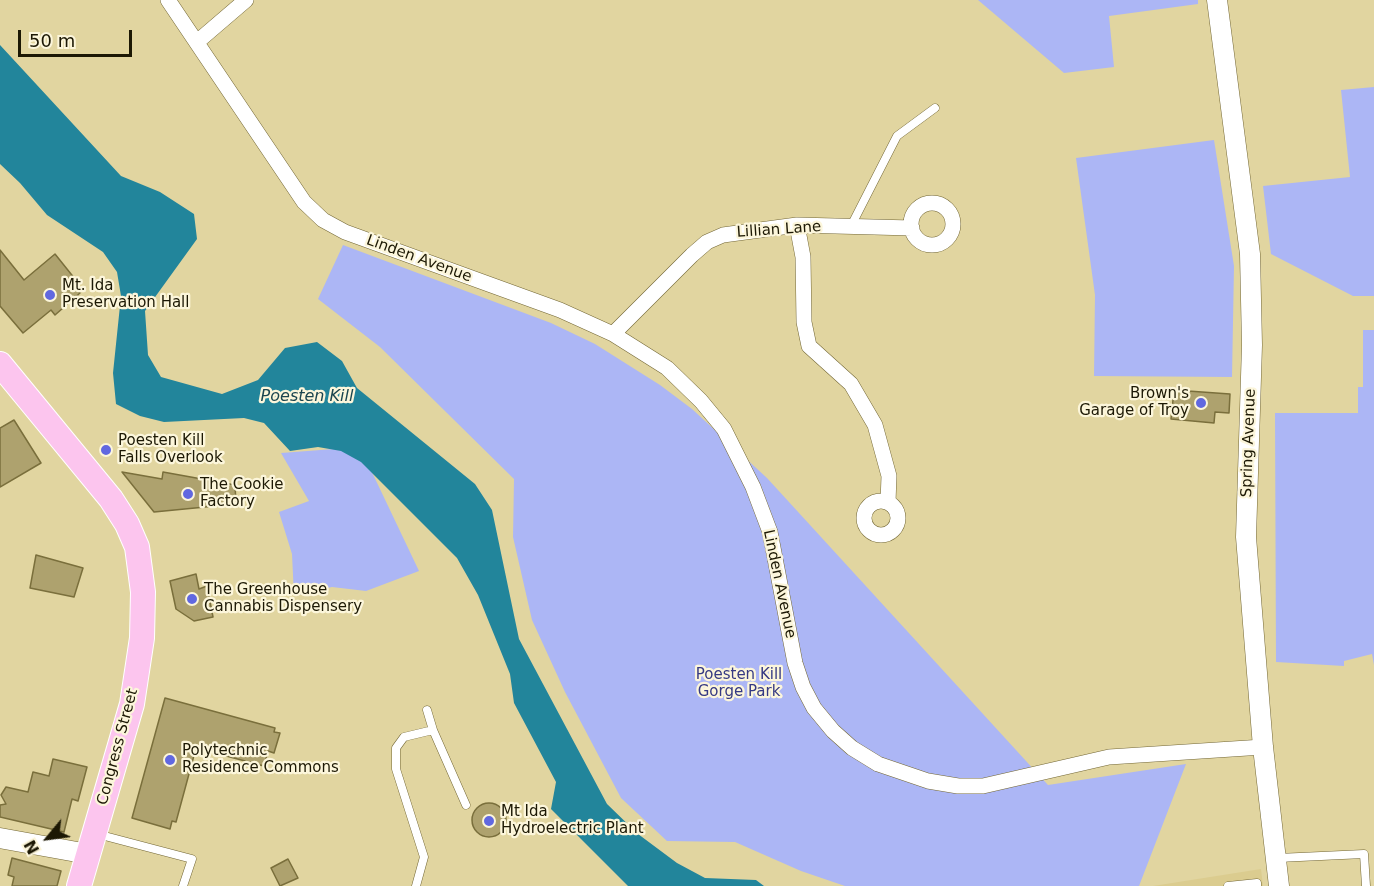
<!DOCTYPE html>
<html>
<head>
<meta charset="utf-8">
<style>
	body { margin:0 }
	#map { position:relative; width:1374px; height:886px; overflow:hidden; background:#e1d5a0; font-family:"DejaVu Sans",sans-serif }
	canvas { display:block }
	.north { position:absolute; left:18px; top:808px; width:60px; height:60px; -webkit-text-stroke:4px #fcf6db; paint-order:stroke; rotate:241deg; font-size:16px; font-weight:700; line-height:24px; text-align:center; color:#1c1804 }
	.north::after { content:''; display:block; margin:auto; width:21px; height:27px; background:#1c1804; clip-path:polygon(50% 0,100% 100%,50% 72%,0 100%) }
	.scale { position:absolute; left:18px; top:30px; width:114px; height:27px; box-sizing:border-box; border:3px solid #1c1804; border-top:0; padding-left:8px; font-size:18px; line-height:21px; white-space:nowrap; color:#1c1804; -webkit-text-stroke:4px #fcf6db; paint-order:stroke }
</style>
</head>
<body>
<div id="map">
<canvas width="1374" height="886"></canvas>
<div class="north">N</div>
<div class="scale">50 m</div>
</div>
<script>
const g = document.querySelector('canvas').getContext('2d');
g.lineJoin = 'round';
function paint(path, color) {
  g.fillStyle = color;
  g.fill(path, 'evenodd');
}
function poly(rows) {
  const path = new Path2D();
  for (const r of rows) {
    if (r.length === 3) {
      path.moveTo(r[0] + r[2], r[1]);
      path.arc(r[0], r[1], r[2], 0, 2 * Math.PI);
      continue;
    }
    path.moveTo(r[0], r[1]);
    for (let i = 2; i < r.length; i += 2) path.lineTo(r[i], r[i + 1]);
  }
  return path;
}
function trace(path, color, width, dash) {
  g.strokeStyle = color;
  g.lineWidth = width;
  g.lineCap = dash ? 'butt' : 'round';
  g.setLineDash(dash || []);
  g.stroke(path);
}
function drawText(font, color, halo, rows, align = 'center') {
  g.font = font + ' "DejaVu Sans",sans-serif';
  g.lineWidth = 4.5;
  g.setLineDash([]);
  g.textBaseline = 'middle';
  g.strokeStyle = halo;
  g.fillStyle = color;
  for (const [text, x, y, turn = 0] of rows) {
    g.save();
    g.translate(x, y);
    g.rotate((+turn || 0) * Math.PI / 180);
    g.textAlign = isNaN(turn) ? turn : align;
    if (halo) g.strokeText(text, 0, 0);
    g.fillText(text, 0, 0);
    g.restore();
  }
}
const built = poly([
	[1261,869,1263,886,1153,886]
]);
const green = poly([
	[978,0,1198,0,1198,4,1109,16,1114,67,1064,73],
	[1374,87,1374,296,1353,296,1271,254,1263,186,1350,177,1341,90],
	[1214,140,1234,266,1232,377,1094,376,1095,295,1076,158],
	[343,245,551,323,595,344,660,385,692,409,767,478,1048,785,1186,764,1139,886,845,886,801,871,735,842,667,841,621,798,565,692,532,620,513,537,514,479,380,347,318,299],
	[1363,330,1374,330,1374,665,1372,654,1344,661,1344,666,1276,662,1275,413,1358,413,1358,387,1363,387],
	[360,447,419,571,366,591,332,587,294,596,292,554,279,512,309,501,281,453]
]);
const water = poly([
	[0,45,121,176,160,192,194,214,197,239,145,311,148,355,161,377,222,394,258,380,285,348,317,342,342,361,357,388,475,484,492,510,519,639,607,804,638,834,677,863,705,878,756,880,764,886,628,886,551,809,556,782,514,703,510,674,478,595,457,558,361,462,341,451,318,447,290,451,264,423,244,418,164,422,140,416,116,404,113,373,121,296,117,272,103,252,47,215,20,183,0,164]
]);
const building = poly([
	[0,250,24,280,55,254,79,284,76,288,80,293,55,315,51,310,23,333,0,306,0,250],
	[1174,390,1230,394,1229,413,1215,412,1214,423,1171,419,1174,390],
	[14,420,41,463,0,487,0,428,14,420],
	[122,472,162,479,163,472,235,485,236,504,154,512,122,472],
	[36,555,83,568,74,597,30,588,36,555],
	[196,574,199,589,207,586,213,617,194,621,176,609,170,581,196,574],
	[165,698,275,728,274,732,280,733,274,753,268,751,264,766,196,748,176,822,172,821,170,829,132,818,165,698],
	[53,759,87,767,78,801,72,799,64,832,0,817,0,805,6,804,1,795,6,787,28,792,33,772,49,776,53,759],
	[489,820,17],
	[12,858,61,871,57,886,12,886,14,877,8,875,12,858],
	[288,859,298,878,280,886,271,868,288,859]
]);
const service = poly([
	[851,226,897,136,935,108],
	[427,710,433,730],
	[97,834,192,859,183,886],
	[1278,858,1364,854,1366,886],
	[416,886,424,857,396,769,396,748,404,737,433,730,466,805],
	[1228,886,1257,883,1257,886]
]);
const minor = poly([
	[168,0,304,202,323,220,345,232,560,310,613,334,667,368,701,401,724,429,753,487,770,532,795,663,803,687,814,708,833,731,852,748,878,764,928,781,958,786,983,786,1109,757,1263,747],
	[197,42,246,0],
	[932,224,21],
	[797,225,803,257,804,322,809,346,851,384,875,425,889,476,888,502],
	[613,334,692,255,707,242,723,235,797,225,912,228],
	[881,518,17]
]);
const tertiary = poly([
	[1217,0,1250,254,1252,345,1246,537,1263,747,1279,886],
	[0,838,88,854]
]);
const primary = poly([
	[0,364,111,499,127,524,137,547,143,592,142,638,132,704,79,886]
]);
const markers = [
	[50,295,6,"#6168e0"],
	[1201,403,6,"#6168e0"],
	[106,450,6,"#6168e0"],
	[188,494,6,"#6168e0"],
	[192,599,6,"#6168e0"],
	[170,760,6,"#6168e0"],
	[489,821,6,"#6168e0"]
];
const streetNames = [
	["Lillian Lane",779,230,-4],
	["Linden Avenue",419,259,20],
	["Spring Avenue",1249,443,-88],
	["Linden Avenue",779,584,78],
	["Congress Street",118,747,-75]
];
const poiNames = [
	["Mt. Ida",62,286],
	["Preservation Hall",62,303],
	["Brown's",1189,394,"right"],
	["Garage of Troy",1189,411,"right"],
	["Poesten Kill",118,441],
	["Falls Overlook",118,458],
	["The Cookie",200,485],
	["Factory",200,502],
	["The Greenhouse",204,590],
	["Cannabis Dispensery",204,607],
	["Polytechnic",182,751],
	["Residence Commons",182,768],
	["Mt Ida",501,812],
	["Hydroelectric Plant",501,829]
];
const parkNames = [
	["Poesten Kill",739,675],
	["Gorge Park",739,692]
];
const waterNames = [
	["Poesten Kill",307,397]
];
paint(built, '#dbcc8f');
paint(green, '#acb6f5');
paint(water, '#22859b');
paint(building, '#aea26e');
trace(building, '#7a6f3c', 1.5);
trace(service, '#736735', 9);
trace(minor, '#736735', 16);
trace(tertiary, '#736735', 21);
trace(primary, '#fff', 26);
trace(service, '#fff', 8);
trace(minor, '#fff', 15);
trace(tertiary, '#fff', 20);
trace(primary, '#fcc5ee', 24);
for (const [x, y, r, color] of markers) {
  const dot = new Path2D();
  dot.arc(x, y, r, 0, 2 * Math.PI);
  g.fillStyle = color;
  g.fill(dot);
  trace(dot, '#fcf6db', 2);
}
drawText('15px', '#1c1804', '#fcf6db', streetNames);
drawText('15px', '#1c1804', '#fcf6db', poiNames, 'left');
drawText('15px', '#353983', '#fcf6db', parkNames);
drawText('italic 16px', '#1b454f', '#fcf6db', waterNames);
</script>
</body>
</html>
